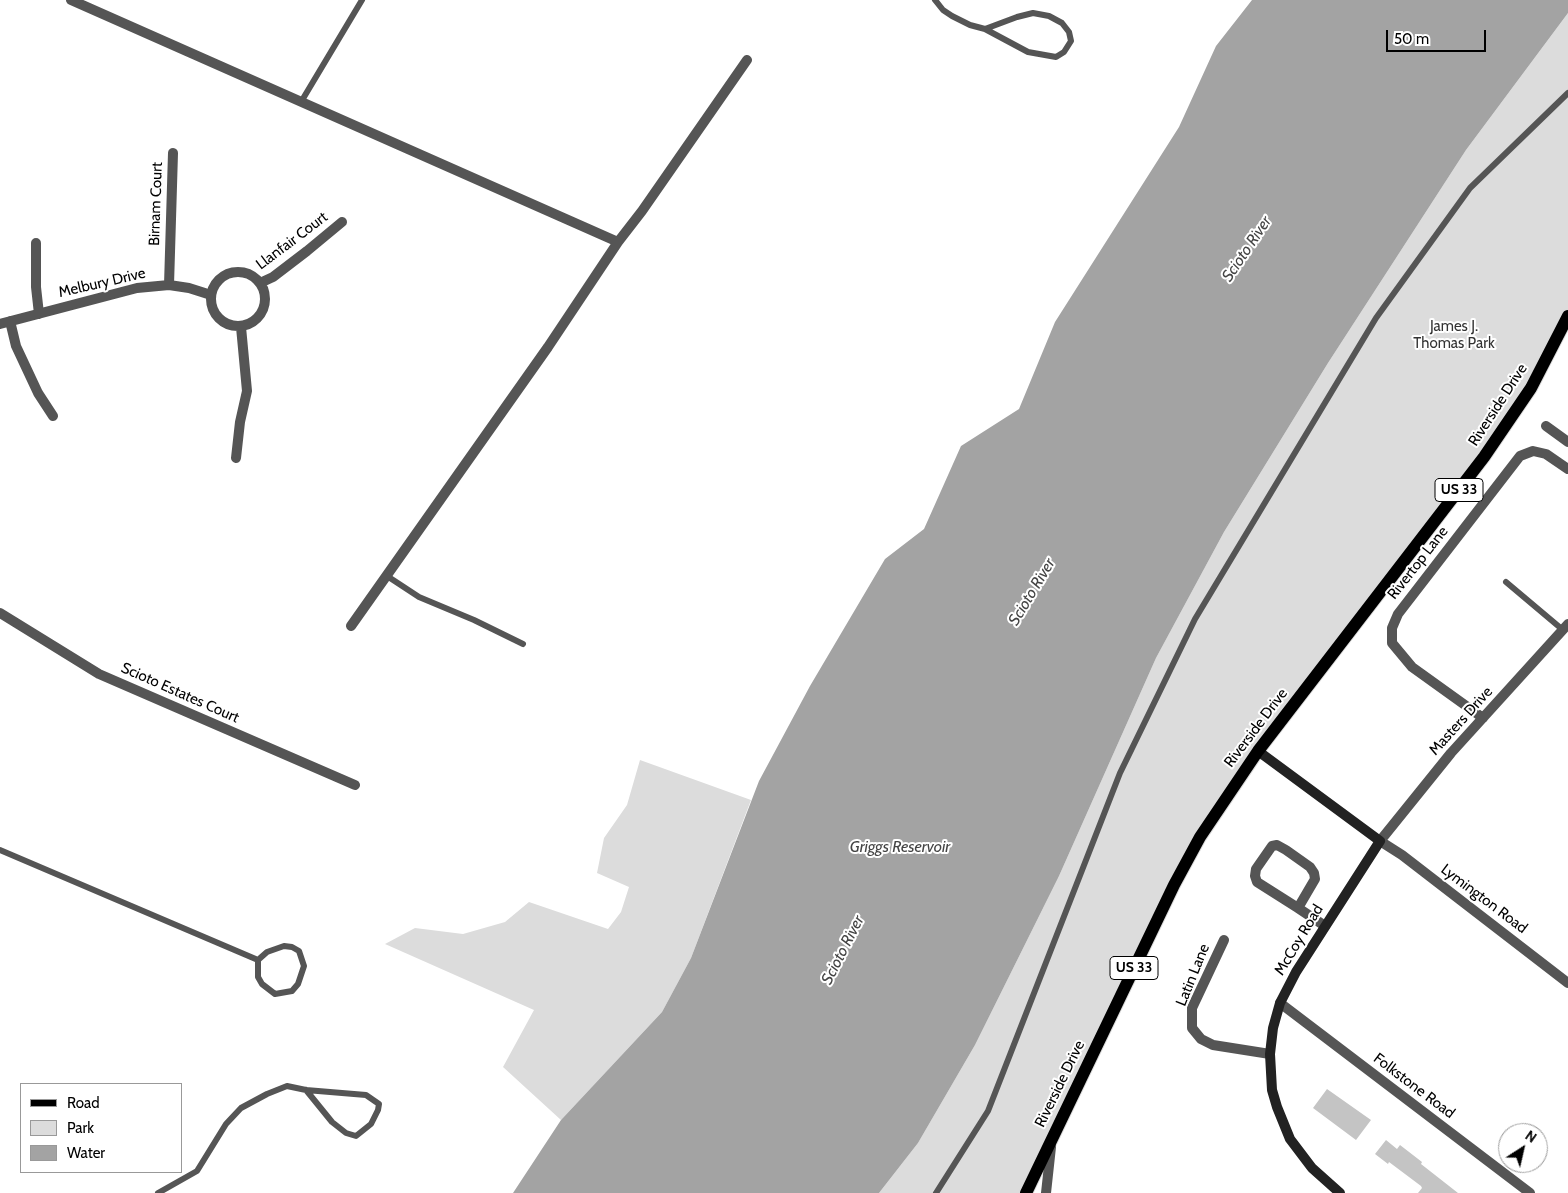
<!DOCTYPE html>
<html>
<head>
<meta charset="utf-8">
<style>
	body { margin:0 }
	#map { position:relative; width:1568px; height:1193px; overflow:hidden; background:#fff; font-family:Cabin,sans-serif }
	canvas { display:block }
	.legend { position:absolute; left:20px; top:1083px; width:162px; height:90px; box-sizing:border-box; background:#fff; border:1px solid #999; margin:0; padding:6px 9px; list-style:none; font-size:15px; color:#000 }
	.legend li { display:flex; align-items:center; gap:10px; height:25px }
	.legend b { width:25px; border:1px solid #999 }
	.north { position:absolute; left:1498px; top:1123px; width:50px; height:50px; box-sizing:border-box; background:#fff; border:1px solid #999; border-radius:50%; rotate:35deg; font-size:14px; font-weight:700; line-height:20px; text-align:center; color:#000 }
	.north::after { content:''; display:block; margin:auto; width:18px; height:22px; background:#000; clip-path:polygon(50% 0,100% 100%,50% 72%,0 100%) }
	.scale { position:absolute; left:1386px; top:30px; width:100px; height:22px; box-sizing:border-box; border:2px solid #000; border-top:0; padding-left:6px; font-size:15px; line-height:18px; white-space:nowrap; color:#000; -webkit-text-stroke:4px #fff; paint-order:stroke }
</style>
</head>
<body>
<div id="map">
<canvas width="1568" height="1193"></canvas>
<ul class="legend">
<li><b style="height:6px;background:#000"></b>Road</li>
<li><b style="height:14px;background:#dcdcdc"></b>Park</li>
<li><b style="height:14px;background:#a3a3a3"></b>Water</li>
</ul>
<div class="north">N</div>
<div class="scale">50 m</div>
</div>
<script>
const g = document.querySelector('canvas').getContext('2d');
g.lineJoin = 'round';
function paint(path, color) {
  g.fillStyle = color;
  g.fill(path, 'evenodd');
}
function poly(rows) {
  const path = new Path2D();
  for (const r of rows) {
    if (r.length === 3) {
      path.moveTo(r[0] + r[2], r[1]);
      path.arc(r[0], r[1], r[2], 0, 2 * Math.PI);
      continue;
    }
    path.moveTo(r[0], r[1]);
    for (let i = 2; i < r.length; i += 2) path.lineTo(r[i], r[i + 1]);
  }
  return path;
}
function trace(path, color, width, dash) {
  g.strokeStyle = color;
  g.lineWidth = width;
  g.lineCap = dash ? 'butt' : 'round';
  g.setLineDash(dash || []);
  g.stroke(path);
}
function drawText(font, color, halo, rows, align = 'center') {
  g.font = font + ' Cabin,sans-serif';
  g.lineWidth = 4;
  g.setLineDash([]);
  g.textBaseline = 'middle';
  g.strokeStyle = halo;
  g.fillStyle = color;
  for (const [text, x, y, turn = 0] of rows) {
    g.save();
    g.translate(x, y);
    g.rotate((+turn || 0) * Math.PI / 180);
    g.textAlign = isNaN(turn) ? turn : align;
    if (halo) g.strokeText(text, 0, 0);
    g.fillText(text, 0, 0);
    g.restore();
  }
}
const green = poly([
	[1568,13,1568,316,1535,379,1200,837,1026,1193,879,1193,918,1143,975,1045,1059,876,1156,658,1224,532,1328,363,1466,150],
	[640,760,751,800,691,958,662,1012,561,1120,503,1067,534,1010,385,944,415,928,463,934,505,922,529,902,608,929,621,912,629,887,597,873,604,838,627,805]
]);
const water = poly([
	[1252,0,1568,0,1568,13,1466,150,1328,363,1224,532,1156,658,1059,876,975,1045,918,1143,879,1193,513,1193,561,1120,662,1012,691,958,759,781,810,686,885,559,924,529,961,446,1019,409,1055,322,1179,127,1216,46]
]);
const building = poly([
	[1327,1089,1371,1120,1356,1140,1313,1108],
	[1386,1140,1397,1149,1400,1145,1422,1162,1421,1164,1458,1193,1418,1193,1422,1188,1421,1186,1389,1162,1388,1164,1375,1154]
]);
const lane = poly([
	[935,0,943,10,952,16,970,25,985,29,1028,52,1056,57,1064,52,1071,41,1069,32,1062,23,1049,16,1033,13,1017,17,985,29],
	[301,102,362,0],
	[387,576,419,597,474,620,523,644],
	[1506,582,1563,630],
	[0,850,258,960],
	[284,946,292,947,299,951,304,966,298,984,292,991,275,994,262,984,258,977,258,960,267,952,284,946],
	[158,1193,197,1171,226,1124,241,1108,267,1094,287,1086,306,1090,366,1095,379,1104,378,1110,371,1124,356,1136,346,1133,332,1122,306,1090],
	[936,1193,988,1111,1120,773,1195,619,1376,318,1470,188,1568,93]
]);
const street = poly([
	[71,0,618,242],
	[36,243,36,287,39,314],
	[238,299,27],
	[260,283,273,277,307,251,342,222],
	[169,285,173,153],
	[10,321,16,346,38,393,53,416],
	[0,324,137,288,169,285,189,288,211,295],
	[1546,426,1568,442],
	[236,458,240,422,247,391,241,327],
	[0,613,99,674,355,785],
	[1568,624,1451,753,1380,841,1402,855,1568,983],
	[351,626,548,347,618,242,642,211,747,60],
	[1483,718,1412,667,1392,643,1392,628,1398,614,1520,456,1533,451,1546,454,1568,469],
	[1298,908,1315,879,1314,873,1310,867,1286,850,1277,845,1272,846,1256,869,1255,876,1257,882,1298,908,1325,926],
	[1224,940,1192,1008,1192,1028,1201,1039,1213,1045,1270,1054],
	[1280,1003,1530,1193],
	[1046,1193,1051,1147]
]);
const secondary = poly([
	[1258,751,1380,841,1296,972,1280,1003,1273,1028,1270,1054,1272,1090,1277,1107,1290,1139,1312,1168,1340,1193]
]);
const primary = poly([
	[1026,1193,1174,885,1200,837,1258,751,1484,457,1531,388,1568,316]
]);
const shields = [
	[1459,490,48],
	[1134,968,48]
];
const shieldNames = [
	["US 33",1459,490],
	["US 33",1134,968]
];
const streetNames = [
	["Birnam Court",156,204,-88],
	["Llanfair Court",292,241,-37],
	["Melbury Drive",102,283,-13],
	["Riverside Drive",1498,405,-57],
	["Rivertop Lane",1418,563,-52],
	["Scioto Estates Court",180,693,24],
	["Masters Drive",1461,721,-48],
	["Riverside Drive",1256,728,-53],
	["Lymington Road",1484,899,37],
	["McCoy Road",1299,940,-59],
	["Latin Lane",1193,975,-68],
	["Riverside Drive",1060,1084,-64],
	["Folkstone Road",1414,1086,37]
];
const parkNames = [
	["James J.",1454,327],
	["Thomas Park",1454,344]
];
const waterNames = [
	["Scioto River",1247,249,-56],
	["Scioto River",1032,592,-59],
	["Griggs Reservoir",900,847],
	["Scioto River",843,950,-63]
];
paint(green, '#dcdcdc');
paint(water, '#a3a3a3');
paint(building, '#c4c4c4');
trace(primary, '#dbdbdb', 14);
trace(lane, '#555', 6);
trace(street, '#555', 10);
trace(secondary, '#222', 10);
trace(primary, '#000', 12);
for (const [x, y, w] of shields) {
  const box = new Path2D();
  box.roundRect(x - w / 2, y - 11.5, w, 23, 4);
  g.fillStyle = '#fff';
  g.fill(box);
  trace(box, '#000', 1);
}
drawText('bold 14px', '#000', null, shieldNames);
drawText('15px', '#000', '#fff', streetNames);
drawText('15px', '#333', '#fff', parkNames);
drawText('italic 16px', '#444', '#fff', waterNames);
</script>
</body>
</html>
